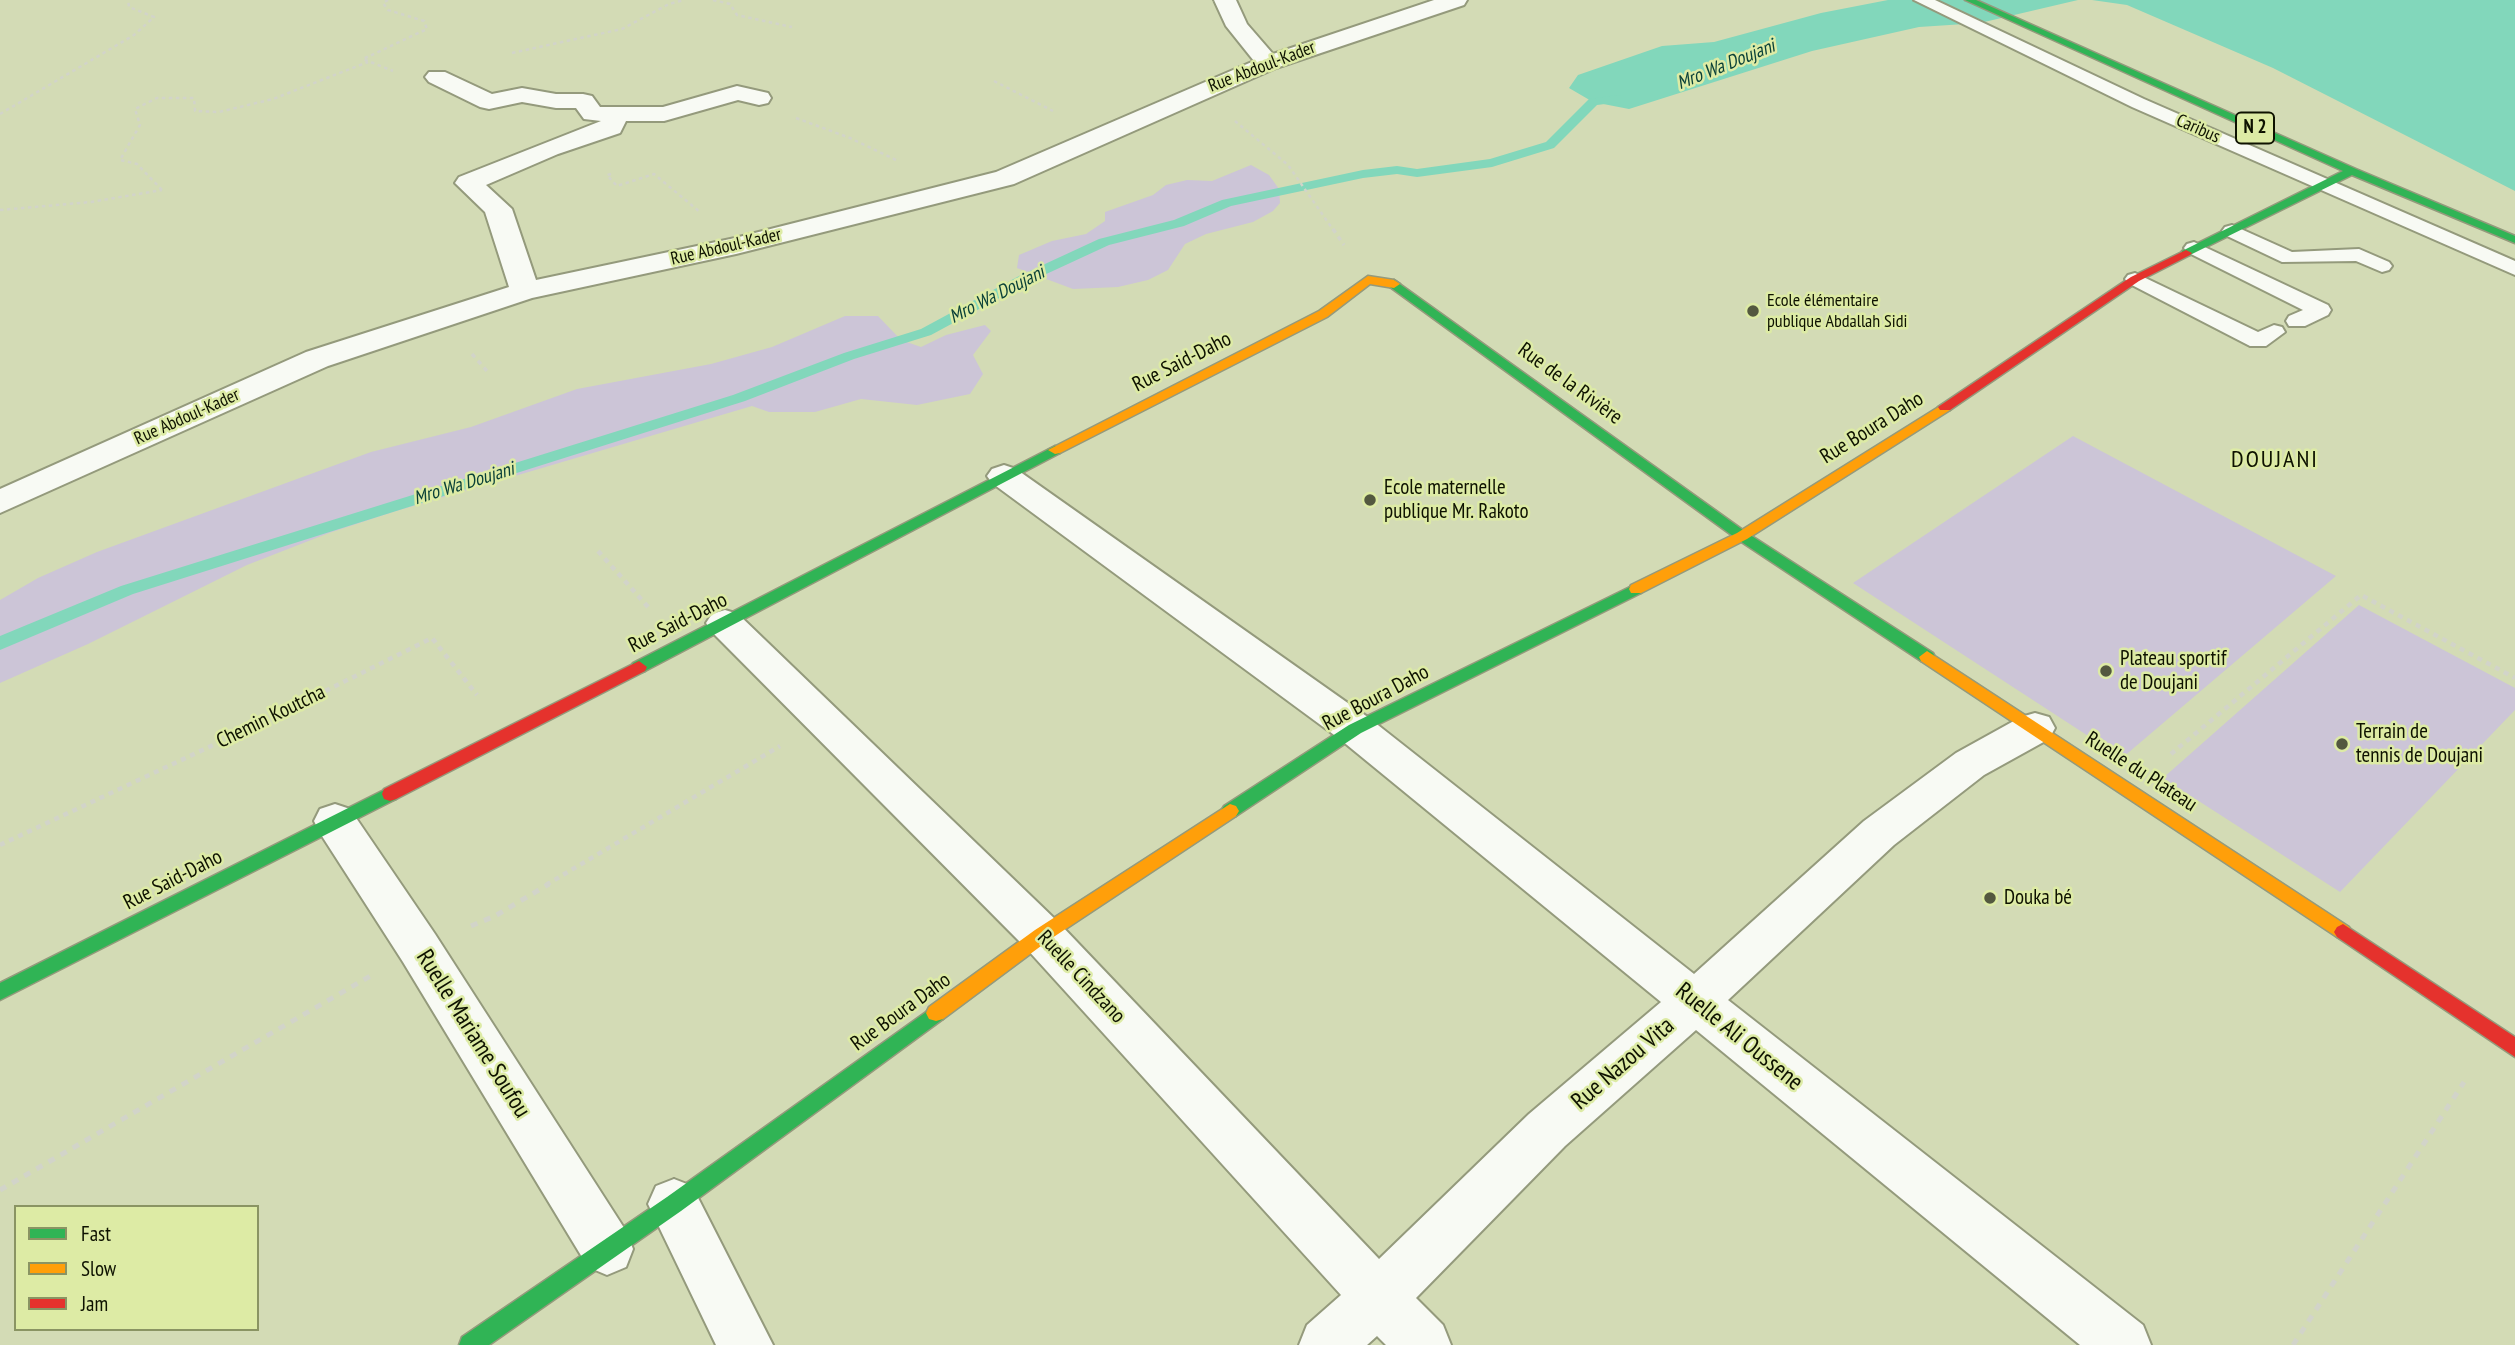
<!DOCTYPE html>
<html>
<head>
<meta charset="utf-8">
<style>
	body { margin:0 }
	#map { position:relative; width:2515px; height:1345px; overflow:hidden; background:#d3dbb5; font-family:"PT Sans Narrow",sans-serif }
	canvas { display:block }
	.legend { position:absolute; left:14px; top:1205px; width:245px; height:126px; box-sizing:border-box; background:#ddeba5; border:2px solid #8a9463; margin:0; padding:9px 12px; list-style:none; font-size:21px; color:#0e1200 }
	.legend li { display:flex; align-items:center; gap:14px; height:35px }
	.legend b { width:35px; border:2px solid #8a9463 }
</style>
</head>
<body>
<div id="map">
<canvas width="2515" height="1345"></canvas>
<ul class="legend">
<li><b style="height:9px;background:#30b455"></b>Fast</li>
<li><b style="height:9px;background:#ff9f0a"></b>Slow</li>
<li><b style="height:9px;background:#e5322d"></b>Jam</li>
</ul>
</div>
<script>
const g = document.querySelector('canvas').getContext('2d');
g.lineJoin = 'round';
function paint(path, color) {
  g.fillStyle = color;
  g.fill(path, 'evenodd');
}
function poly(rows) {
  const path = new Path2D();
  for (const r of rows) {
    path.moveTo(r[0], r[1]);
    for (let i = 2; i < r.length; i += 2) path.lineTo(r[i], r[i + 1]);
  }
  return path;
}
function trace(path, color, width, dash) {
  g.strokeStyle = color;
  g.lineWidth = width;
  g.lineCap = dash ? 'butt' : 'round';
  g.setLineDash(dash || []);
  g.stroke(path);
}
function drawText(font, color, halo, rows, align = 'center') {
  g.font = font + ' "PT Sans Narrow",sans-serif';
  g.lineWidth = 5;
  g.setLineDash([]);
  g.textBaseline = 'middle';
  g.strokeStyle = halo;
  g.fillStyle = color;
  for (const [text, x, y, turn = 0] of rows) {
    g.save();
    g.translate(x, y);
    g.rotate((+turn || 0) * Math.PI / 180);
    g.textAlign = isNaN(turn) ? turn : align;
    if (halo) g.strokeText(text, 0, 0);
    g.fillText(text, 0, 0);
    g.restore();
  }
}
const green = poly([
	[1251,165,1269,175,1279,189,1280,203,1273,211,1253,222,1206,234,1185,244,1168,270,1148,280,1118,287,1073,289,1017,268,1019,255,1052,241,1086,234,1105,221,1105,212,1153,195,1166,185,1187,180,1212,181],
	[845,316,878,316,901,340,921,347,946,335,985,325,991,331,973,355,983,374,970,394,917,405,861,399,815,412,769,412,752,406,393,512,329,533,247,565,88,644,0,683,0,600,38,578,97,552,371,452,471,427,577,389,711,364,772,347],
	[2073,436,2336,576,2122,758,1853,583],
	[2359,605,2515,688,2515,710,2340,892,2163,778]
]);
const water = poly([
	[1888,0,2078,0,1980,23,1919,27,1812,51,1629,109,1593,102,1569,88,1578,75,1662,46,1714,42,1821,13],
	[2092,0,2515,0,2515,191,2273,68,2127,5]
]);
const stream = poly([
	[1617,95,1621,96,1621,102,1597,105,1554,148,1492,167,1417,177,1397,174,1363,178,1231,206,1184,226,1109,245,1029,282,931,335,854,359,745,401,133,594,0,650,0,636,121,586,733,395,844,353,921,329,1019,276,1099,239,1174,220,1222,200,1363,170,1397,166,1417,169,1490,159,1546,142,1589,99,1617,95]
]);
const pathFar3 = poly([
	[388,0,383,3,388,10,424,21,427,29,363,59,393,71],
	[713,0,730,4,737,15,792,27],
	[512,53,622,29,669,4,684,0],
	[994,81,1053,111],
	[0,114,134,35,154,17,129,7,128,0],
	[796,118,850,138,898,161],
	[1235,121,1288,165,1334,231],
	[611,174,607,175,617,186,654,174,700,212],
	[162,190,137,164,120,160,140,125,135,109,157,98,194,98,195,111,219,112,273,99,368,62],
	[0,210,91,202,162,190]
]);
const pathFar2 = poly([
	[1333,229,1344,245],
	[472,354,487,371]
]);
const pathFar1 = poly([
	[598,551,649,608],
	[2171,754,2361,595,2515,678],
	[0,845,273,717,432,638,477,695],
	[546,885,780,746]
]);
const path = poly([
	[471,926,495,916,549,884],
	[0,1190,372,975],
	[2293,1345,2464,1082]
]);
const lane = poly([
	[1914,0,1935,0,2144,99,2515,261,2515,275,2132,107,1914,0],
	[2232,225,2292,252,2359,249,2389,262,2392,266,2389,270,2382,272,2356,261,2282,262,2225,235,2222,231,2225,227,2232,225],
	[2194,242,2328,305,2331,310,2328,315,2305,326,2289,326,2286,321,2289,316,2303,310,2187,252,2184,248,2187,244,2194,242],
	[2135,273,2258,332,2274,325,2282,327,2285,332,2266,346,2250,346,2128,283,2125,279,2128,275,2135,273]
]);
const street = poly([
	[1214,0,1236,0,1247,24,1273,54,1434,0,1467,0,1464,5,1276,68,1014,184,736,254,532,298,328,366,0,513,0,489,306,352,509,287,485,212,455,183,459,177,601,121,584,119,576,108,556,108,522,102,489,109,480,107,429,82,425,77,429,72,445,72,492,94,522,88,556,94,583,94,592,96,600,107,663,107,737,86,768,93,771,98,768,103,759,105,738,100,664,121,626,121,620,133,558,154,486,185,512,209,536,280,735,238,996,172,1254,61,1226,26,1214,0],
	[1004,465,1016,469,1369,718,1694,974,1864,821,1956,753,2021,717,2035,713,2049,717,2055,728,2049,739,1984,775,1894,845,1728,1000,2143,1325,2151,1345,2080,1345,1696,1030,1565,1146,1416,1298,1443,1325,1451,1345,1386,1345,1377,1336,1367,1345,1299,1345,1307,1325,1341,1295,1026,948,712,632,706,623,712,614,725,610,738,614,1058,922,1379,1259,1529,1114,1661,1002,1341,740,992,483,987,476,992,469,1004,465],
	[335,804,350,809,435,934,626,1231,633,1249,626,1267,607,1275,588,1267,403,962,320,833,314,821,320,809,335,804],
	[674,1179,692,1186,773,1345,716,1345,648,1204,656,1186,674,1179]
]);
const fast = poly([
	[1965,0,1976,0,2356,169,2515,236,2515,243,2352,175,2190,255,2182,255,2182,251,2343,171,1965,0],
	[1394,280,1747,533,1933,653,1935,657,1933,661,1921,661,1737,539,1390,287,1388,284,1394,280],
	[1055,446,1060,447,1062,450,1060,453,645,671,639,673,631,667,633,663,1055,446],
	[1636,584,1641,585,1643,589,1641,593,1361,733,1236,816,1224,816,1221,811,1224,806,1349,725,1636,584],
	[390,787,396,789,398,794,396,799,0,1000,0,983,390,787],
	[936,1005,943,1007,946,1013,943,1019,681,1211,489,1345,459,1345,462,1337,667,1197,936,1005]
]);
const slow = poly([
	[1368,276,1394,280,1400,284,1394,288,1370,284,1327,317,1060,453,1055,454,1048,450,1319,311,1368,276],
	[1945,403,1952,407,1950,410,1747,539,1641,593,1631,593,1629,589,1631,585,1737,533,1945,403],
	[1927,651,2349,927,2352,932,2349,937,2343,940,2337,937,1921,661,1919,657,1927,651],
	[1230,804,1236,806,1239,811,1236,816,1049,940,943,1019,936,1021,929,1019,926,1013,929,1007,1035,930,1230,804]
]);
const jam = poly([
	[2186,250,2192,253,2190,255,2139,281,1950,410,1940,410,1938,407,2131,277,2186,250],
	[639,661,647,667,645,671,396,799,390,801,384,799,382,794,384,789,639,661],
	[2343,924,2515,1037,2515,1057,2337,937,2334,932,2337,927,2343,924]
]);
const markers = [
	[1753,311,7,"#53583f"],
	[1370,500,7,"#53583f"],
	[2106,671,7,"#53583f"],
	[2342,744,7,"#53583f"],
	[1990,898,7,"#53583f"]
];
const farStreetnames = [
	["Rue Abdoul-Kader",1262,67,-21],
	["Caribus",2198,129,24],
	["Rue Abdoul-Kader",726,247,-13],
	["Rue Abdoul-Kader",187,417,-24]
];
const farPoinames = [
	["Ecole élémentaire",1767,301],
	["publique Abdallah Sidi",1767,322]
];
const farWaternames = [
	["Mro Wa Doujani",1726,65,-22],
	["Mro Wa Doujani",997,295,-27],
	["Mro Wa Doujani",464,484,-17]
];
const shields = [
	[2255,128,38]
];
const shieldNames = [
	["N 2",2255,128]
];
const streetNames = [
	["Rue Said-Daho",1182,362,-27],
	["Rue de la Rivière",1570,384,36],
	["Rue Boura Daho",1872,428,-32],
	["Rue Said-Daho",678,623,-27],
	["Rue Boura Daho",1376,698,-28],
	["Chemin Koutcha",271,717,-26],
	["Ruelle du Plateau",2141,772,33],
	["Rue Said-Daho",173,880,-27],
	["Ruelle Cindzano",1081,977,47],
	["Rue Boura Daho",901,1012,-36]
];
const poiNames = [
	["Ecole maternelle",1384,488],
	["publique Mr. Rakoto",1384,512],
	["Plateau sportif",2120,659],
	["de Doujani",2120,683],
	["Terrain de",2356,732],
	["tennis de Doujani",2356,756],
	["Douka bé",2004,898]
];
const quarterNames = [
	["DOUJANI",2275,460]
];
const nearStreetnames = [
	["Ruelle Mariame Soufou",473,1034,58],
	["Ruelle Ali Oussene",1739,1037,39],
	["Rue Nazou Vita",1623,1064,-41]
];
paint(green, '#ccc5d7');
paint(water, '#82d7bb');
paint(stream, '#82d7bb');
trace(lane, '#949a7c', 4);
trace(street, '#949a7c', 4);
trace(fast, '#949a7c', 3);
trace(slow, '#949a7c', 3);
trace(jam, '#949a7c', 3);
trace(pathFar3, '#d2d4c9', 2.5, [3.5, 3.5]);
trace(pathFar2, '#d2d4c9', 3.5, [4.5, 4.5]);
trace(pathFar1, '#d2d4c9', 4.5, [5, 5]);
trace(path, '#d2d4c9', 5, [7, 7]);
paint(lane, '#f8faf4');
paint(street, '#f8faf4');
paint(fast, '#30b455');
paint(slow, '#ff9f0a');
paint(jam, '#e5322d');
for (const [x, y, r, color] of markers) {
  const dot = new Path2D();
  dot.arc(x, y, r, 0, 2 * Math.PI);
  g.fillStyle = color;
  g.fill(dot);
  trace(dot, '#ddeba5', 2.5);
}
drawText('18px', '#0e1200', '#ddeba5', farStreetnames);
drawText('18px', '#0e1200', '#ddeba5', farPoinames, 'left');
drawText('italic 19px', '#0a4138', '#ddeba5', farWaternames);
for (const [x, y, w] of shields) {
  const box = new Path2D();
  box.roundRect(x - w / 2, y - 15.5, w, 31, 5);
  g.fillStyle = '#ddeba5';
  g.fill(box);
  trace(box, '#0e1200', 2);
}
drawText('bold 19px', '#0e1200', null, shieldNames);
drawText('21px', '#0e1200', '#ddeba5', streetNames);
drawText('21px', '#0e1200', '#ddeba5', poiNames, 'left');
g.letterSpacing = '2px';
drawText('24px', '#0e1200', '#ddeba5', quarterNames);
g.letterSpacing = '0px';
drawText('24px', '#0e1200', '#ddeba5', nearStreetnames);
</script>
</body>
</html>
